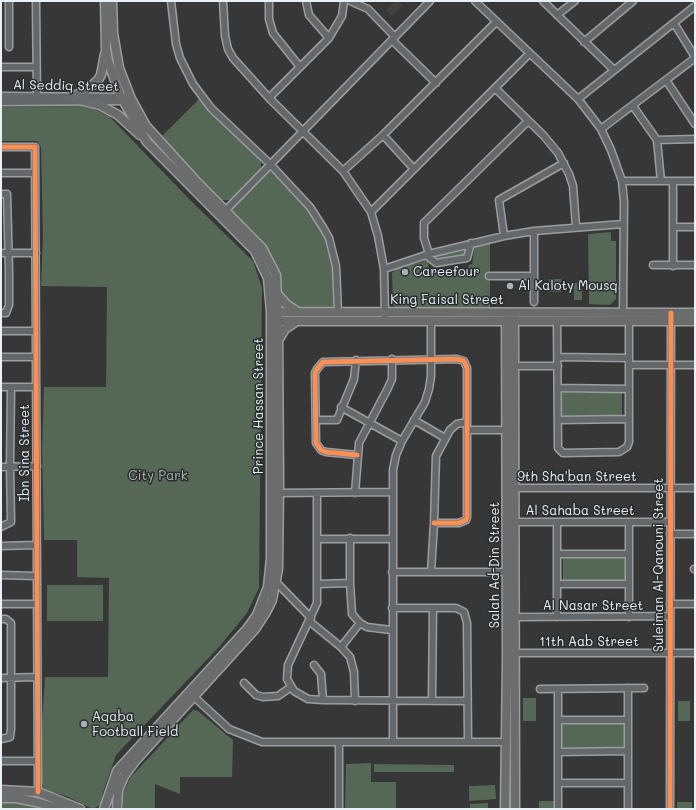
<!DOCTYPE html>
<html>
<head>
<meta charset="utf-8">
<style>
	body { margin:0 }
	#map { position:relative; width:696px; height:810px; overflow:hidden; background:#373737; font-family:Mali,sans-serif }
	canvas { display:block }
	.frame { position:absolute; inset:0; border:2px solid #e8f1f8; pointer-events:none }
</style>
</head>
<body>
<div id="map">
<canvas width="696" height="810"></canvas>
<div class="frame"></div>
</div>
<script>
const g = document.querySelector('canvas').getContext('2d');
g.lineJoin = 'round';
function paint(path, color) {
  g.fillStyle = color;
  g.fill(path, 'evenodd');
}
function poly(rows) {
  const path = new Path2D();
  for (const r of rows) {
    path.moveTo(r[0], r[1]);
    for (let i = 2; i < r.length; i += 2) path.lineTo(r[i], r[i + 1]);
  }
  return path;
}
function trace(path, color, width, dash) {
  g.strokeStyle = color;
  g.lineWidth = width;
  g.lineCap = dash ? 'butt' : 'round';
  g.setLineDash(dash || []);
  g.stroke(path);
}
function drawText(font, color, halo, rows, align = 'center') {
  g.font = font + ' Mali,sans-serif';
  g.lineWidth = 3;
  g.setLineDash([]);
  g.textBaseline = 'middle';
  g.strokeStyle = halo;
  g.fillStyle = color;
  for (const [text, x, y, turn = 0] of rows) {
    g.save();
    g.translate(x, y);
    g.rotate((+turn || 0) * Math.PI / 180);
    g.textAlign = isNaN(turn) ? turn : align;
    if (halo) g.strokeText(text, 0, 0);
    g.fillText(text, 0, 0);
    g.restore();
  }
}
const built = poly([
	[395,1,398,1,403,5,392,16,386,10]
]);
const green = poly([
	[199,99,261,160,261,168,230,200,219,200,161,137],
	[83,106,97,110,110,117,192,202,253,261,262,288,259,588,247,613,219,647,116,755,103,792,101,804,93,809,66,796,44,790,42,782,40,756,45,677,108,677,109,578,77,577,77,540,44,540,42,451,44,387,106,387,107,287,41,286,43,237,41,147,37,141,1,141,1,107],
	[269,172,273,172,309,209,324,235,332,257,335,278,335,307,283,307,280,276,272,258,263,243,233,214,232,206],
	[611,232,611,241,616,241,616,299,610,305,589,304,588,234],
	[490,243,490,307,397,308,393,305,392,273,397,268,425,261,428,261,429,270,468,269,469,265,472,264,475,246],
	[462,249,465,251,464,262,436,262,434,260,434,257],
	[549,279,561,279,561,292,549,292],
	[574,283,582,283,582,300,574,300],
	[283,315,363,316,357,318,283,318],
	[622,392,622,417,562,418,562,393],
	[563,558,625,558,625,582,563,582],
	[47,585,103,585,103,621,47,621],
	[512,658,512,809,508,809,509,660],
	[523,698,536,698,536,721,523,721],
	[678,701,690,701,690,721,678,721],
	[193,710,198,711,233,740,232,777,180,777,180,794,155,784,155,809,123,809,123,793,130,778],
	[625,722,625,747,560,748,560,723],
	[371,763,371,782,396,782,396,809,345,809,346,764],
	[374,764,454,765,454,772,374,772],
	[495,785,496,799,469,801,469,786],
	[13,801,32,803,49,809,1,809,1,802],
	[539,801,556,801,556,809,539,809],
	[677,802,692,802,692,809,677,809],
	[488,803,488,809,470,809,470,804]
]);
const minor = poly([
	[9,1,9,47],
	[36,1,37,100],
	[171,1,176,44,180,58,193,84,211,108,270,164,310,207,324,229,329,238,336,266,338,312],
	[223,1,225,36,228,49,233,58,269,98,343,171,371,212,378,236,384,269,385,316],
	[269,1,269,19,273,33,300,67],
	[306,1,309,15,329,38],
	[350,1,368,9,395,37],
	[475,1,578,99,601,129,611,150,622,181,624,202,623,313],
	[543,1,614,70],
	[557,15,575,1],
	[674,23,695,57],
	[392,40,436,83],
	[584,42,633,1],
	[1,67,36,67],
	[666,80,695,124],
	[495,88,544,136,558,153,569,174,573,186,576,227],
	[1,96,124,97],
	[269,98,329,38,342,16,344,1],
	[578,99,695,6],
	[1,102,124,101,124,100],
	[633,106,657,140,661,181],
	[601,129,695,58],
	[657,140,695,139],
	[1,147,35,147,38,792],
	[414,169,383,135,496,22],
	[343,171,383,135],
	[1,173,35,173],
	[622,181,695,181],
	[673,182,673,266],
	[1,194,7,194,9,271,9,305,6,313,1,313],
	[225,211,430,1],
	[371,212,529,54],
	[673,227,695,227],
	[504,236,499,200,564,163],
	[1,253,36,253],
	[429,254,424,238,424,223,528,121],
	[426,255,436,263,467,258,471,243],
	[653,265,695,265],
	[384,269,429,254,504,236,534,231,623,224],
	[489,276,534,276],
	[534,302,534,231],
	[557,321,558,448,563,453,619,452,627,447,629,442,629,321],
	[1,331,36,331],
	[1,357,36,357],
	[558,357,629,358],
	[629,365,695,365],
	[513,366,558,366],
	[1,387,36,387],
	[558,388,629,389],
	[341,407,402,441],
	[316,420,337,420,354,379,356,360],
	[414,420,445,438],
	[558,420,629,419],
	[467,430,506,430],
	[357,455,326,452,321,450,316,443,315,373,317,369,323,362,457,359,464,361,467,368,467,517,466,520,459,523,434,523],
	[1,467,37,466],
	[511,488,695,488],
	[275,493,392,492],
	[317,493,317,603,288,665,287,679,294,691,308,699,323,700,467,701],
	[355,493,359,443,388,388,392,379,392,359],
	[514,522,670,522],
	[557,522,557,617],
	[629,522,629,617],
	[1,527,11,522,10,467,11,387],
	[670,534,695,534],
	[350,538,350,583,352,614,360,623,367,627,391,630],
	[317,539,392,539],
	[1,546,37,545],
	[557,554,629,554],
	[694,569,695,569],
	[392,572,507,572],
	[431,572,434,523,436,456,450,430,457,424,467,422],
	[1,575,36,576],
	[276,582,311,618],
	[318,584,350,583],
	[557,584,629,584],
	[1,604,37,604],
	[670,604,695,604],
	[392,608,456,608,464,612,467,623,468,742],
	[515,617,670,616],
	[1,619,6,619,11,623,11,729,10,737,1,739],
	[309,621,341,647,350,657,354,672,355,701],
	[341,647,360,623],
	[511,653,695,653],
	[314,665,321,674,323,700],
	[1,678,37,677],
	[244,683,256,695,263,697,278,696,291,687],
	[628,688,628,809],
	[540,689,644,688],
	[558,689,558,809],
	[192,695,229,729,262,742,507,742],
	[432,700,433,608],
	[558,720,628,720],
	[393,742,393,470,396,455,402,441,425,402,429,389,431,376,431,321],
	[558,752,628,751],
	[1,761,38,761],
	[558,783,628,783],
	[339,809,339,743],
	[670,809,671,317]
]);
const major = poly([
	[112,1,113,33,119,68,131,99,146,126,194,179,262,248,276,275,278,321,279,485,278,569,272,600,266,612,255,629,136,760,124,776,118,790,117,809],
	[74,96,87,90,98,80,101,75,105,54],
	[84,101,100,105,118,115,140,135],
	[278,295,286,304,298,312],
	[274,312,695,313],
	[514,313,515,809],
	[273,321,695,321],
	[279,339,285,329,297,321],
	[1,790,38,792,80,809],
	[1,798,16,798,36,802,61,809],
	[104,809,117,771,247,629,257,615,268,587,271,558,271,312,268,278,255,251,147,142,120,95,108,61,106,49,105,1],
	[505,809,507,659,506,313]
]);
const cycleway = poly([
	[1,147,35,147,38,792],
	[357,455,326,452,321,450,316,443,315,373,317,369,323,362,457,359,464,361,467,368,467,517,466,520,459,523,434,523],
	[670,809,671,313]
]);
const markers = [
	[405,272,4,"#aab0b4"],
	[510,286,4,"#aab0b4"],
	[84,724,4,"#aab0b4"]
];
const streetNames = [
	["Al Seddiq Street",66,86,1],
	["King Faisal Street",447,300],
	["Prince Hassan Street",259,406,-90],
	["Ibn Sina Street",25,453,-90],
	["9th Sha'ban Street",577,477],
	["Al Sahaba Street",580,511],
	["Salah Ad-Din Street",495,565,-90],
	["Suleiman Al-Qanouni Street",659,565,-90],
	["Al Nasar Street",593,606],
	["11th Aab Street",589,642]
];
const poiNames = [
	["Careefour",413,272],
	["Al Kaloty Mousq",518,286],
	["Aqaba",92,717],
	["Football Field",92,732]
];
const parkNames = [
	["City Park",158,476]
];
paint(built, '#46413f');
paint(green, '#556755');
trace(minor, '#9b9d9e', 9);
trace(major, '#9b9d9e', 11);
trace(minor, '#65686b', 6);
trace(major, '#6b6c6c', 8);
trace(cycleway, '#f78f57', 5);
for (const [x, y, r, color] of markers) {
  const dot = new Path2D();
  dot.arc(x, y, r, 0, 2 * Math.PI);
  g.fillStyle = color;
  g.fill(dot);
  trace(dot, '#2a2d2e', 1.5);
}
drawText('13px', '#e8f1f8', '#2a2d2e', streetNames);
drawText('13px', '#e8f1f8', '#2a2d2e', poiNames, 'left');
drawText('13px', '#a8b6b1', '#2a2d2e', parkNames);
</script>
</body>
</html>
